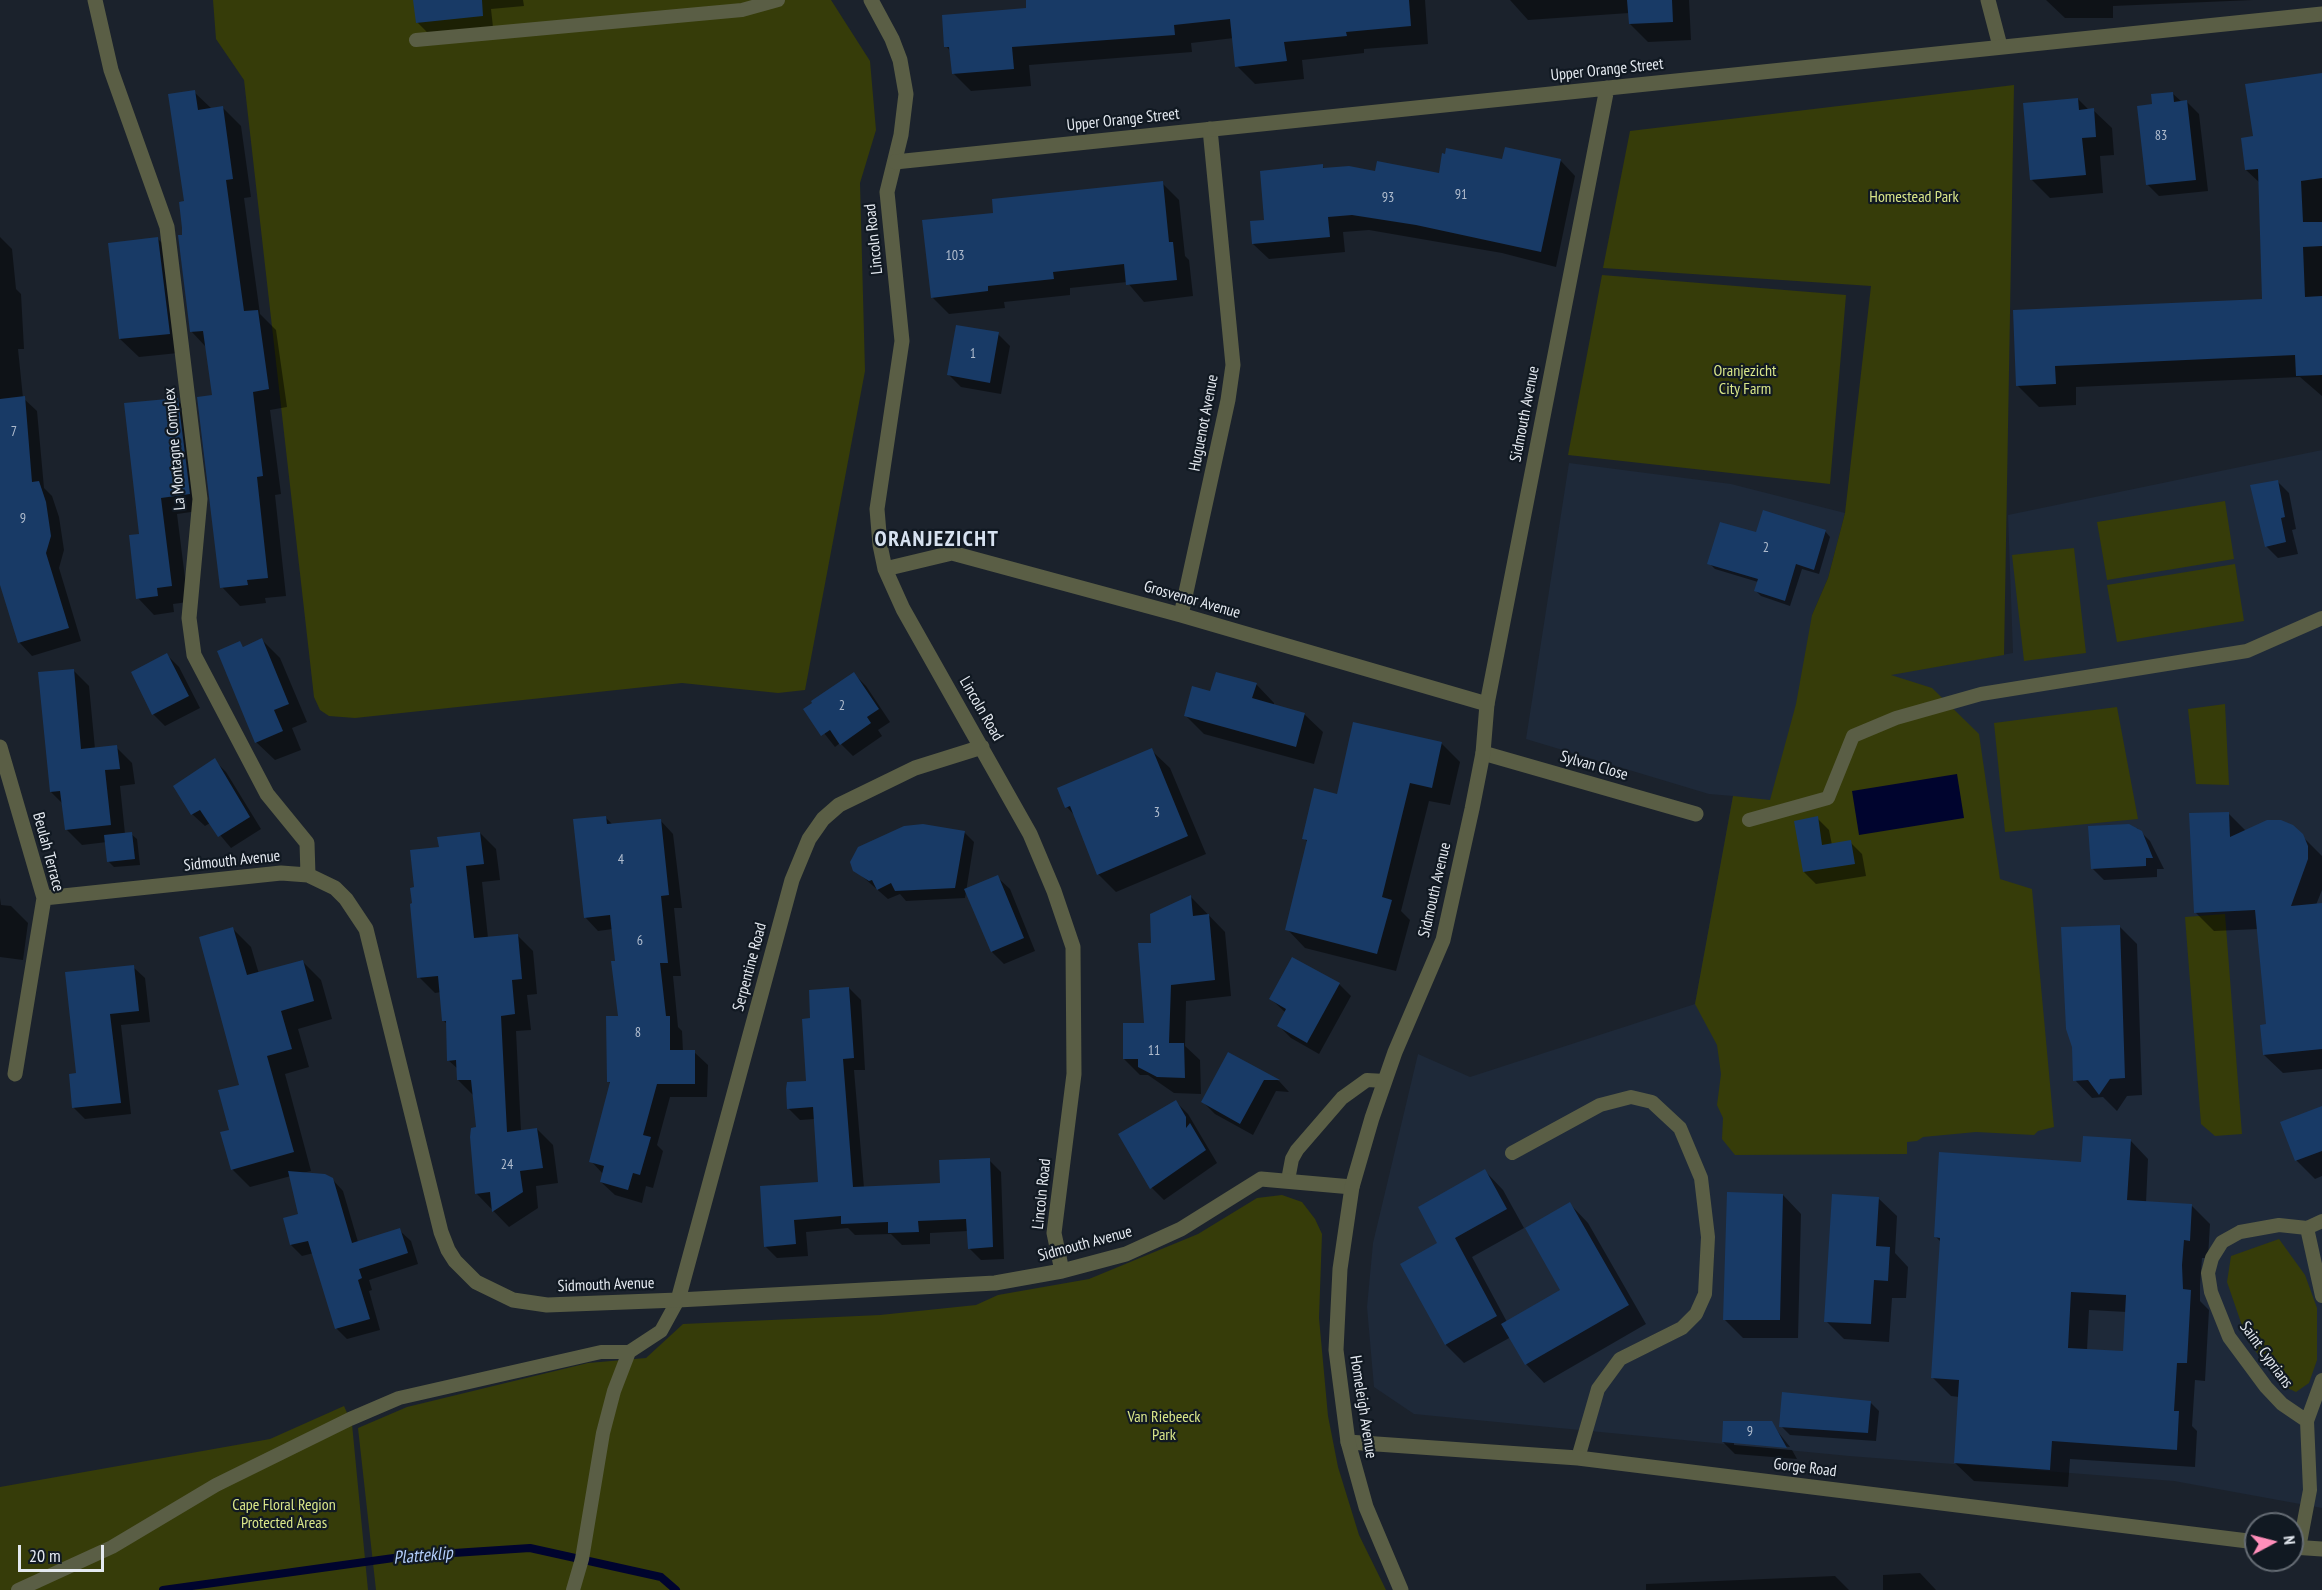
<!DOCTYPE html>
<html>
<head>
<meta charset="utf-8">
<style>
	body { margin:0 }
	#map { position:relative; width:2322px; height:1590px; overflow:hidden; background:#1b222c; font-family:"PT Sans Narrow",sans-serif }
	canvas { display:block }
	.north { position:absolute; left:2244px; top:1512px; width:60px; height:60px; box-sizing:border-box; background:#111922; border:2px solid #656c74; border-radius:50%; rotate:83deg; font-size:16px; font-weight:700; line-height:24px; text-align:center; color:#e4e9f0 }
	.north::after { content:''; display:block; margin:auto; width:21px; height:27px; background:#ff8eba; clip-path:polygon(50% 0,100% 100%,50% 72%,0 100%) }
	.scale { position:absolute; left:18px; top:1545px; width:86px; height:27px; box-sizing:border-box; border:3px solid #e4e9f0; border-top:0; padding-left:8px; font-size:18px; line-height:21px; white-space:nowrap; color:#e4e9f0; -webkit-text-stroke:4px #111922; paint-order:stroke }
</style>
</head>
<body>
<div id="map">
<canvas width="2322" height="1590"></canvas>
<div class="north">N</div>
<div class="scale">20 m</div>
</div>
<script>
const g = document.querySelector('canvas').getContext('2d');
g.lineJoin = 'round';
function paint(path, color) {
  g.fillStyle = color;
  g.fill(path, 'evenodd');
}
function poly(rows) {
  const path = new Path2D();
  for (const r of rows) {
    path.moveTo(r[0], r[1]);
    for (let i = 2; i < r.length; i += 2) path.lineTo(r[i], r[i + 1]);
  }
  return path;
}
function trace(path, color, width, dash) {
  g.strokeStyle = color;
  g.lineWidth = width;
  g.lineCap = dash ? 'butt' : 'round';
  g.setLineDash(dash || []);
  g.stroke(path);
}
function drawText(font, color, halo, rows, align = 'center') {
  g.font = font + ' "PT Sans Narrow",sans-serif';
  g.lineWidth = 4.5;
  g.setLineDash([]);
  g.textBaseline = 'middle';
  g.strokeStyle = halo;
  g.fillStyle = color;
  for (const [text, x, y, turn = 0] of rows) {
    g.save();
    g.translate(x, y);
    g.rotate((+turn || 0) * Math.PI / 180);
    g.textAlign = isNaN(turn) ? turn : align;
    if (halo) g.strokeText(text, 0, 0);
    g.fillText(text, 0, 0);
    g.restore();
  }
}
const built = poly([
	[2322,450,2322,1508,2174,1481,1849,1456,1414,1414,1374,1387,1367,1307,1373,1243,1418,1054,1470,1077,1695,1004,1733,796,1709,794,1526,739,1569,463,1731,484,1845,513,1828,578,1812,615,1827,685,2013,653,2008,515]
]);
const green = poly([
	[213,0,831,0,870,61,876,130,860,183,865,371,805,690,778,693,682,683,355,718,329,716,320,710,314,697,244,80,216,39],
	[2014,85,2004,655,1891,675,1932,688,1979,734,2000,879,2032,889,2054,1127,2038,1131,2034,1135,1976,1132,1923,1137,1917,1141,1907,1142,1907,1154,1735,1155,1722,1139,1723,1118,1717,1105,1721,1074,1717,1045,1695,1004,1733,796,1770,800,1796,704,1812,615,1828,578,1845,513,1871,286,1603,268,1630,131],
	[1602,275,1846,295,1830,484,1568,455],
	[2225,501,2234,559,2107,580,2097,522],
	[2074,548,2086,653,2024,661,2012,555],
	[2235,564,2244,621,2117,642,2107,585],
	[2225,704,2229,785,2196,784,2188,709],
	[2117,707,2138,819,2005,832,1994,723],
	[2225,914,2242,1134,2215,1136,2201,1124,2185,917],
	[1282,1195,1302,1202,1315,1219,1322,1234,1319,1318,1328,1416,1338,1467,1359,1535,1386,1590,376,1590,358,1428,407,1407,588,1363,646,1358,683,1324,880,1315,976,1305,998,1295,1089,1279,1198,1234,1257,1198],
	[2279,1239,2305,1275,2317,1308,2317,1360,2309,1383,2296,1392,2281,1385,2247,1340,2227,1282,2231,1256],
	[344,1406,352,1424,368,1590,0,1590,0,1487,270,1439]
]);
const water = poly([
	[1957,774,1964,818,1859,835,1852,791]
]);
const shadow = poly([
	[415,0,523,0,524,6,491,9,493,27,429,34,417,22],
	[1027,0,1425,0,1428,44,1364,49,1364,53,1302,60,1304,79,1255,84,1237,66,1234,38,1191,43,1192,52,1029,65,1031,86,971,91,953,73,951,52,946,46,1028,9],
	[1510,0,1689,0,1691,40,1648,42,1630,24,1629,13,1528,20],
	[2046,0,2253,0,2113,6,2113,18,2065,18],
	[2322,75,2322,396,2300,377,2076,387,2076,405,2039,407,2018,386,2014,312,2263,300,2260,183,2246,170,2254,138],
	[194,92,212,109,222,107,241,126,251,197,244,198,260,314,276,330,287,407,270,410,281,494,275,495,286,596,265,598,266,603,240,606,222,587,213,397,206,347,191,331,183,236],
	[2172,93,2182,102,2187,102,2199,114,2208,191,2159,196,2147,184,2154,106],
	[2078,99,2089,110,2093,110,2112,128,2114,155,2100,156,2103,193,2050,198,2032,180],
	[1504,160,1560,160,1575,176,1556,267,1502,253,1369,230,1343,232,1345,252,1269,259,1253,244,1266,221,1322,166,1325,169,1440,175],
	[1162,183,1179,200,1185,256,1189,260,1193,296,1144,302,1127,282,1070,288,1070,295,1004,302,1005,308,949,314,932,297,995,214],
	[0,237,12,249,16,289,21,294,24,349,18,349,23,398,37,411,44,488,52,496,59,517,64,550,59,568,81,641,32,656,19,642,0,580],
	[158,239,176,257,188,352,139,357,120,339],
	[998,334,1010,346,1001,394,961,387,949,375],
	[177,400,194,416,205,510,177,514,188,602,173,604,174,612,154,615,138,598,140,535],
	[2277,481,2289,493,2296,529,2292,530,2298,554,2278,558,2266,546],
	[1825,531,1830,537,1819,574,1802,569,1790,606,1761,596,1756,591,1758,582,1715,569,1709,563,1757,534],
	[262,640,280,658,307,722,292,728,301,750,275,760,256,742,240,643,244,648],
	[167,655,179,667,200,708,165,726,153,714],
	[73,670,89,686,95,749,116,747,132,763,135,784,120,786,125,834,131,834,137,839,140,865,114,867,109,862,107,842,82,845,66,829,63,804,51,792],
	[854,674,866,686,890,722,878,730,882,736,853,756,840,743,835,747,805,709],
	[1256,684,1274,703,1274,706,1304,714,1323,732,1314,764,1204,734,1186,716,1211,693],
	[1441,743,1460,762,1450,805,1429,801,1401,911,1410,920,1396,971,1305,948,1287,929,1308,843,1304,838,1338,796],
	[1151,750,1170,768,1206,854,1116,892,1098,874,1076,817,1067,807],
	[214,760,226,772,261,829,231,848,210,823,205,826,192,814],
	[2228,813,2246,831,2292,826,2322,856,2322,890,2316,905,2322,904,2322,1069,2283,1073,2264,1055,2268,1025,2259,929,2214,931,2195,912],
	[605,817,613,825,660,820,673,834,682,908,674,908,681,976,673,976,678,1027,682,1031,683,1052,694,1052,708,1065,707,1097,670,1097,657,1145,663,1151,653,1188,646,1186,642,1203,615,1195,601,1182,603,1174,591,1161,611,1084,608,1081,619,1018,613,929,598,931,585,917],
	[1817,818,1829,830,1832,845,1850,842,1862,854,1866,876,1816,884,1804,872],
	[2137,828,2150,841,2164,869,2157,869,2157,877,2104,880,2092,868],
	[964,832,974,842,965,898,906,901,900,894,888,899,855,870],
	[480,833,496,849,500,880,482,882,488,938,517,935,533,951,537,994,527,995,531,1030,516,1031,521,1131,537,1129,553,1145,558,1183,536,1186,538,1208,509,1227,476,1193,478,1128,474,1096,458,1080,458,1069,448,1060,448,1025,444,1021,441,992,435,993,419,977,416,888,440,848],
	[997,877,1010,889,1035,951,1004,964,992,952,966,890],
	[1191,897,1225,932,1231,996,1186,1001,1185,1046,1200,1060,1201,1094,1174,1093,1148,1075,1140,1075,1124,1059,1146,1025,1153,944],
	[0,898,1,905,11,906,28,923,23,960,0,957],
	[2119,926,2137,944,2142,1095,2127,1096,2117,1111,2103,1097,2092,1098,2075,1080,2074,1047],
	[233,929,251,947,259,974,302,961,321,980,332,1019,298,1029,309,1067,285,1074,311,1171,302,1173,332,1179,343,1191,358,1242,399,1230,411,1241,418,1264,369,1280,372,1290,369,1291,380,1330,347,1339,336,1328,314,1253,302,1256,291,1245,300,1215,291,1176,250,1187,232,1169,231,1131,241,1086],
	[133,967,145,978,150,1022,121,1025,131,1114,85,1119,74,1108,78,1074],
	[1339,984,1351,996,1319,1054,1291,1038,1279,1026,1286,1013,1271,999],
	[849,988,861,1000,865,1070,854,1070,864,1188,941,1185,989,1160,1001,1172,1004,1259,981,1260,969,1248,968,1231,930,1233,930,1244,902,1245,891,1234,855,1235,848,1228,806,1232,808,1256,777,1258,765,1246,820,1183,815,1119,800,1120,788,1108,808,1083,812,1019],
	[1228,1054,1279,1081,1289,1092,1276,1091,1253,1135,1215,1114,1203,1102],
	[1176,1102,1188,1114,1217,1163,1164,1200,1152,1188,1120,1135],
	[2322,1108,2322,1176,2315,1179,2296,1160],
	[2130,1140,2148,1159,2146,1203,2192,1206,2210,1224,2208,1258,2202,1258,2200,1285,2200,1301,2209,1310,2205,1381,2195,1380,2192,1426,2197,1431,2195,1467,2070,1459,2068,1487,1974,1481,1955,1463,1959,1397,1951,1396,1933,1378,1941,1242,1936,1237],
	[2089,1310,2127,1312,2125,1353,2087,1350],
	[1485,1171,1503,1190,1524,1228,1472,1257,1507,1322,1562,1290,1570,1204,1588,1223,1646,1324,1544,1383,1526,1364,1511,1337,1464,1363,1446,1345,1402,1264,1439,1243],
	[1783,1195,1801,1214,1798,1338,1743,1338,1724,1319],
	[1878,1198,1897,1216,1895,1253,1908,1267,1906,1298,1892,1298,1889,1342,1844,1339,1826,1321],
	[1870,1402,1879,1411,1876,1441,1790,1435,1781,1426],
	[1771,1423,1790,1447,1734,1442,1734,1445,1792,1450,1797,1459,1735,1454,1723,1442],
	[1920,1573,1936,1590,1883,1590,1883,1575],
	[1835,1576,1849,1590,1646,1590,1646,1584]
]);
const stream = poly([
	[163,1590,408,1556,530,1548,661,1577,676,1590]
]);
const building = poly([
	[413,0,482,0,483,16,416,23],
	[1026,0,1409,0,1411,26,1346,32,1347,36,1284,42,1287,61,1235,67,1230,19,1174,25,1175,35,1012,47,1014,69,952,74,949,47,944,47,942,15,1026,8],
	[1627,0,1672,0,1673,22,1629,24],
	[2322,73,2322,178,2301,181,2303,222,2322,222,2322,246,2303,247,2305,297,2322,296,2322,375,2296,376,2295,355,2055,366,2056,384,2016,386,2013,310,2262,299,2258,169,2245,170,2241,138,2253,136,2245,84],
	[195,90,198,110,223,106,233,179,226,180,244,311,258,310,269,389,253,392,263,476,257,477,268,578,247,580,248,585,220,588,197,397,212,395,203,331,190,332,178,235,182,235,182,228,179,202,184,201,168,94],
	[2173,92,2174,102,2187,100,2196,180,2146,185,2137,106,2152,104,2151,94],
	[2078,98,2079,110,2094,108,2096,137,2082,138,2086,175,2030,180,2023,103],
	[1505,147,1561,159,1541,252,1416,225,1352,215,1328,217,1330,237,1252,244,1250,221,1264,220,1260,171,1323,164,1323,168,1349,166,1375,171,1377,161,1439,173,1442,153,1445,154,1446,148,1502,159],
	[1163,181,1169,242,1173,242,1177,280,1126,285,1124,264,1053,272,1054,279,988,286,988,291,931,298,922,220,993,213,992,199],
	[158,237,170,334,119,339,108,243],
	[956,325,999,332,990,383,947,375],
	[25,396,32,482,39,481,46,502,51,536,46,553,69,628,18,643,0,585,0,399],
	[178,398,190,494,161,498,172,586,157,588,158,596,136,599,129,535,139,534,124,403],
	[2278,480,2285,517,2281,518,2286,542,2265,547,2250,485],
	[1763,510,1826,530,1814,570,1796,564,1785,601,1754,591,1758,579,1707,564,1720,522,1756,532],
	[262,638,289,704,274,710,283,731,255,743,217,651,240,641,243,647],
	[167,653,189,696,152,715,131,672],
	[74,669,81,749,117,745,120,769,105,770,111,825,65,830,60,791,50,792,38,672],
	[854,672,879,709,867,717,871,723,840,745,830,730,821,736,803,709,812,703,811,701],
	[1216,672,1257,683,1252,698,1305,713,1296,747,1184,716,1192,686,1210,691],
	[1353,722,1442,742,1432,788,1410,783,1382,897,1392,900,1377,954,1285,930,1307,840,1302,839,1314,788,1337,794],
	[1152,748,1188,836,1097,875,1070,806,1065,808,1057,788],
	[215,758,250,817,218,837,200,810,191,815,173,786],
	[2229,812,2230,837,2267,820,2281,820,2293,825,2303,834,2308,846,2308,859,2291,906,2322,903,2322,1049,2263,1055,2260,1025,2266,1024,2255,910,2194,913,2189,813],
	[606,816,607,824,661,819,669,895,661,896,668,963,660,963,666,1016,670,1016,670,1050,695,1050,695,1084,657,1084,643,1135,651,1137,640,1175,633,1173,628,1190,600,1182,604,1166,589,1162,610,1082,607,1082,606,1016,618,1016,611,961,615,961,610,915,584,918,573,819],
	[1818,816,1822,845,1851,840,1855,864,1803,872,1794,821],
	[923,824,965,831,955,888,895,891,891,883,877,890,872,880,869,881,853,871,850,862,858,847,904,826],
	[2129,824,2142,831,2153,858,2146,858,2146,866,2091,869,2088,826],
	[132,832,135,859,107,862,104,835],
	[480,832,484,864,466,866,474,938,518,934,522,979,512,980,515,1014,501,1016,507,1132,537,1128,543,1168,520,1171,523,1192,492,1212,490,1192,475,1194,470,1137,471,1128,476,1127,471,1080,457,1080,456,1060,447,1061,446,1021,442,1021,438,976,417,978,410,904,412,903,410,888,414,887,410,850,439,847,437,837],
	[998,875,1024,938,991,952,964,889],
	[1191,895,1193,916,1209,914,1215,980,1171,985,1169,1043,1184,1043,1185,1078,1157,1077,1138,1067,1138,1059,1123,1059,1123,1023,1144,1023,1138,943,1151,943,1150,914],
	[2120,925,2125,1078,2110,1079,2099,1095,2088,1080,2073,1081,2072,1047,2066,1029,2061,927],
	[233,927,247,975,303,960,314,1001,281,1011,292,1049,267,1056,294,1152,231,1170,220,1132,229,1130,218,1090,239,1085,199,937],
	[1292,957,1340,983,1307,1043,1277,1026,1286,1009,1269,999],
	[134,965,139,1011,110,1014,121,1103,72,1108,69,1074,76,1073,65,972],
	[849,987,854,1058,843,1059,853,1187,940,1183,939,1160,990,1158,993,1247,968,1249,966,1219,918,1221,919,1232,888,1233,888,1222,841,1224,841,1216,794,1220,796,1244,764,1247,760,1186,818,1182,813,1107,787,1109,786,1089,787,1082,806,1081,802,1019,810,1018,809,990],
	[1228,1052,1280,1080,1264,1080,1240,1124,1201,1102],
	[1176,1100,1186,1117,1186,1128,1190,1123,1206,1150,1150,1189,1118,1134],
	[2322,1106,2322,1151,2295,1161,2280,1122],
	[2083,1136,2131,1139,2127,1200,2192,1204,2190,1241,2184,1240,2182,1265,2183,1289,2191,1290,2187,1363,2177,1363,2174,1411,2179,1411,2177,1450,2052,1441,2050,1470,1954,1463,1959,1380,1931,1378,1940,1238,1934,1237,1939,1152,2081,1162],
	[2071,1292,2126,1295,2123,1351,2068,1348],
	[1485,1169,1507,1209,1455,1238,1497,1316,1445,1345,1400,1264,1437,1243,1418,1207],
	[288,1171,325,1174,333,1178,352,1243,400,1228,408,1253,359,1269,362,1278,358,1280,370,1319,335,1329,308,1241,290,1245,283,1218,298,1214],
	[1727,1192,1783,1194,1780,1320,1723,1320],
	[1832,1194,1879,1197,1876,1246,1890,1247,1888,1281,1874,1280,1871,1324,1824,1322],
	[1570,1202,1629,1305,1525,1365,1501,1324,1560,1290,1525,1228],
	[1782,1392,1871,1401,1868,1433,1779,1427],
	[1723,1421,1772,1421,1787,1448,1722,1442]
]);
const service = poly([
	[416,40,742,10,778,0],
	[1749,820,1828,798,1853,736,1896,718,1981,694,2247,651,2322,618],
	[1512,1153,1600,1105,1631,1097,1652,1102,1680,1128,1701,1178,1708,1237,1705,1294,1696,1314,1682,1328,1620,1359,1598,1389,1578,1458],
	[1288,1180,1292,1159,1297,1150,1342,1098,1367,1080,1385,1081],
	[2307,1228,2322,1296],
	[2307,1421,2282,1404,2266,1387,2229,1337,2211,1292,2208,1273,2212,1258,2222,1242,2240,1232,2279,1225,2307,1228,2322,1221],
	[2299,1548,2310,1490,2307,1421,2322,1380],
	[18,1590,112,1547,216,1485,350,1419,399,1398,601,1352,629,1352,661,1331,678,1300],
	[573,1590,582,1559,603,1433,614,1391,629,1352]
]);
const minor = poly([
	[95,0,111,70,167,227,200,499,189,618,194,655,267,794,307,843,308,875],
	[871,0,892,39,900,60,906,94,901,135,887,192,902,341,877,509,880,545,885,569,903,609,1030,834,1054,891,1073,947,1074,1074,1054,1233,1062,1271],
	[1988,0,2000,46],
	[885,569,952,553,1181,615,1487,704],
	[1181,615,1228,400,1233,365,1210,129],
	[0,747,44,898,15,1074],
	[1483,753,1696,814],
	[44,898,281,873,308,875,335,888,346,899,366,929,441,1232,448,1250,455,1261,476,1282,513,1300,547,1305,678,1300,995,1283,1062,1271,1126,1254,1181,1229,1261,1179,1352,1187],
	[678,1300,792,880,809,839,823,819,839,805,915,768,982,747],
	[1348,1442,1578,1458,2256,1542],
	[2292,1547,2322,1549]
]);
const tertiary = poly([
	[895,162,2322,14],
	[1401,1590,1366,1507,1348,1442,1336,1350,1340,1269,1352,1187,1372,1118,1395,1052,1443,940,1472,809,1483,753,1487,704,1607,88]
]);
const numberNames = [
	["83",2161,136],
	["91",1461,195],
	["93",1388,198],
	["103",955,256],
	["1",973,354],
	["7",14,432],
	["9",23,519],
	["2",1766,548],
	["2",842,706],
	["3",1157,813],
	["4",621,860],
	["6",640,941],
	["8",638,1033],
	["11",1154,1051],
	["24",507,1165],
	["9",1750,1432]
];
const streetNames = [
	["Upper Orange Street",1607,70,-6],
	["Upper Orange Street",1123,120,-6],
	["Lincoln Road",874,239,-96],
	["Sidmouth Avenue",1525,414,-79],
	["Huguenot Avenue",1204,423,-79],
	["La Montagne Complex",175,449,-95],
	["Grosvenor Avenue",1192,600,16],
	["Lincoln Road",981,709,60],
	["Sylvan Close",1594,766,16],
	["Beulah Terrace",48,852,75],
	["Sidmouth Avenue",232,861,-6],
	["Sidmouth Avenue",1435,890,-77],
	["Serpentine Road",750,967,-75],
	["Lincoln Road",1042,1194,-84],
	["Sidmouth Avenue",1085,1244,-15],
	["Sidmouth Avenue",606,1285,-2],
	["Saint Cyprians",2266,1355,54],
	["Homeleigh Avenue",1363,1407,81],
	["Gorge Road",1805,1468,7]
];
const parkNames = [
	["Homestead Park",1914,197],
	["Oranjezicht",1745,371],
	["City Farm",1745,389],
	["Van Riebeeck",1164,1417],
	["Park",1164,1435],
	["Cape Floral Region",284,1505],
	["Protected Areas",284,1523]
];
const waterNames = [
	["Platteklip",423,1556,-5]
];
const districtNames = [
	["ORANJEZICHT",937,540]
];
paint(built, '#1e2939');
paint(green, '#363c09');
paint(water, '#00042e');
paint(shadow, '#0007');
trace(stream, '#00042e', 8);
paint(building, '#183a66');
trace(service, '#5a5e45', 14);
trace(minor, '#5a5e45', 15);
trace(tertiary, '#5a5e45', 15);
drawText('14px', '#b1bdce', null, numberNames);
drawText('16px', '#e4e9f0', '#111922', streetNames);
drawText('16px', '#d9e689', '#111922', parkNames);
drawText('italic 18px', '#b4cffc', '#111922', waterNames);
g.letterSpacing = '1.5px';
drawText('bold 22px', '#d7e2f0', '#111922', districtNames);
g.letterSpacing = '0px';
</script>
</body>
</html>
